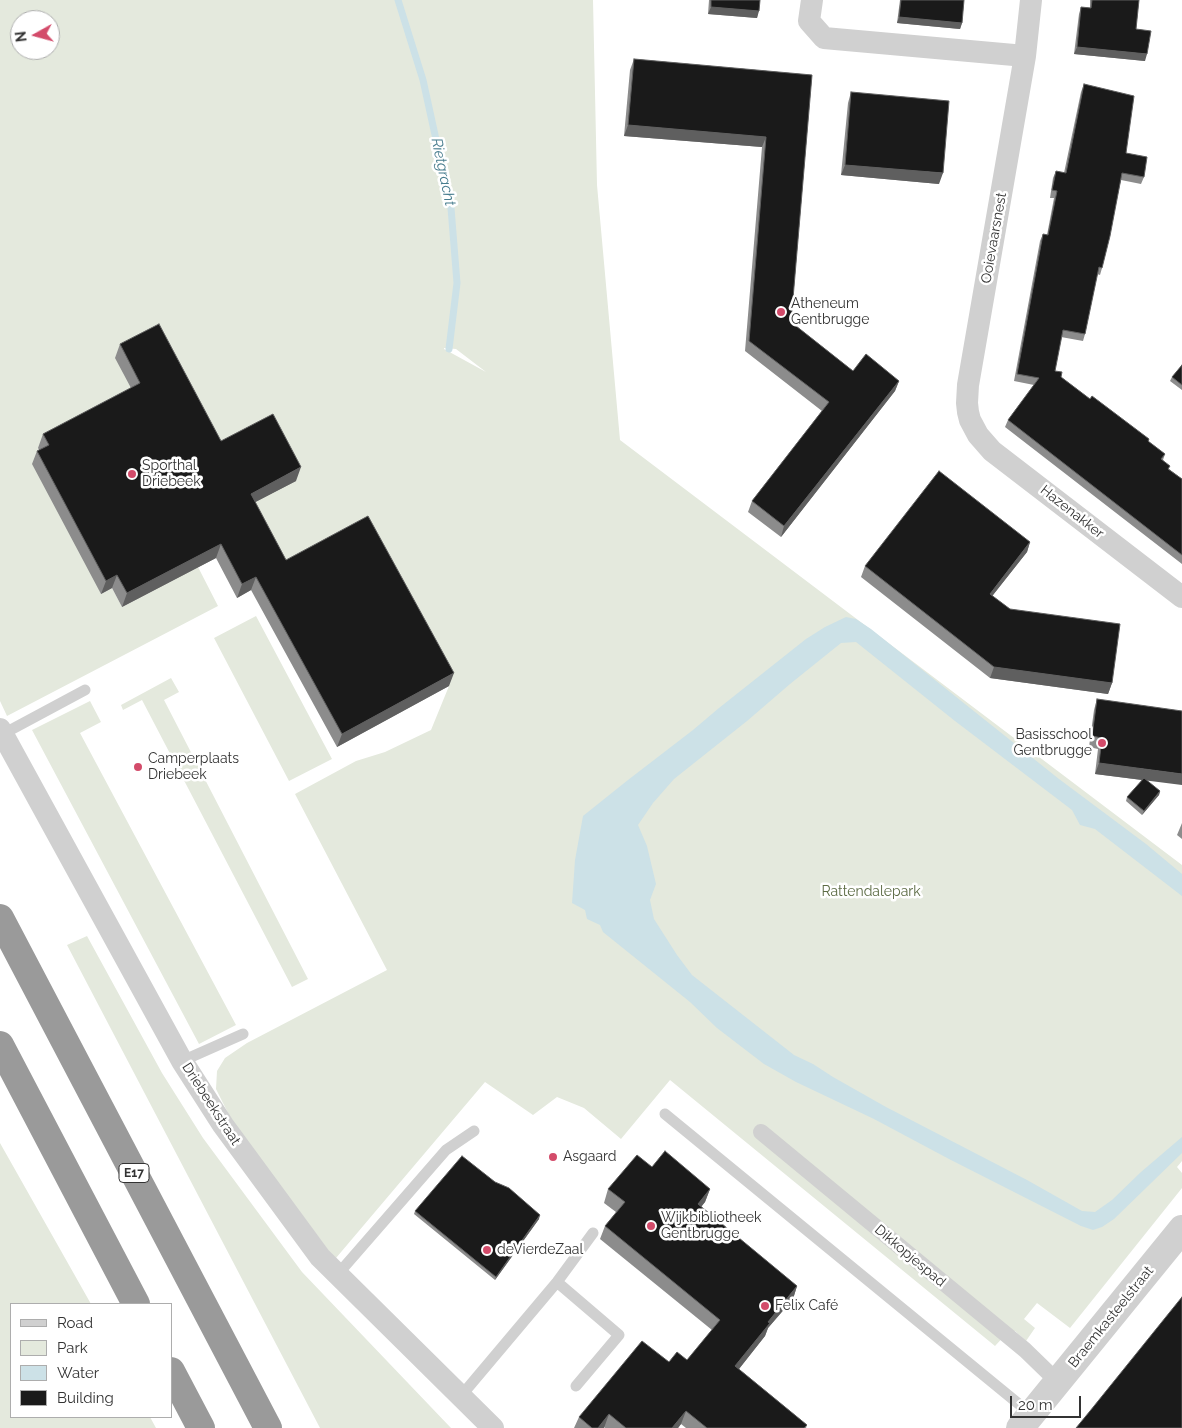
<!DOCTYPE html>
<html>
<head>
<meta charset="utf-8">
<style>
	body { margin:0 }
	#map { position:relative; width:1182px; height:1428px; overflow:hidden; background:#fff; font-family:Raleway,sans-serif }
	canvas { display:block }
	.legend { position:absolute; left:10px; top:1303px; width:162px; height:115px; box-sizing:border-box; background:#fff; border:1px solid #adadad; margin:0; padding:6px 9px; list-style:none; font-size:15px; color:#333 }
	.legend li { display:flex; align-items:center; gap:10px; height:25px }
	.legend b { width:25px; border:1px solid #adadad }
	.north { position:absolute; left:10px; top:10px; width:50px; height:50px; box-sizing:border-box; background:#fff; border:1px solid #adadad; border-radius:50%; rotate:263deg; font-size:14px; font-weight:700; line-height:20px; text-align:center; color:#333 }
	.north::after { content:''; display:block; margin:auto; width:18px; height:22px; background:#d34b6a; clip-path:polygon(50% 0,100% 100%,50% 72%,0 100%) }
	.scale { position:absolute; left:1010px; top:1396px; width:71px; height:22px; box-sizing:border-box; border:2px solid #333; border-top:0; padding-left:6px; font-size:15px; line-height:18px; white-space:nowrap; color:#333; -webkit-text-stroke:4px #fff; paint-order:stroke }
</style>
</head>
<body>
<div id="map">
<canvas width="1182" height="1428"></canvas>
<ul class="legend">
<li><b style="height:6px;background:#d0d0d0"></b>Road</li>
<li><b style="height:14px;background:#e4e9dd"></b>Park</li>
<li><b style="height:14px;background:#cce1e7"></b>Water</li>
<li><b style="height:14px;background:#1a1a1a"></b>Building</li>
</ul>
<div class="north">N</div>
<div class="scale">20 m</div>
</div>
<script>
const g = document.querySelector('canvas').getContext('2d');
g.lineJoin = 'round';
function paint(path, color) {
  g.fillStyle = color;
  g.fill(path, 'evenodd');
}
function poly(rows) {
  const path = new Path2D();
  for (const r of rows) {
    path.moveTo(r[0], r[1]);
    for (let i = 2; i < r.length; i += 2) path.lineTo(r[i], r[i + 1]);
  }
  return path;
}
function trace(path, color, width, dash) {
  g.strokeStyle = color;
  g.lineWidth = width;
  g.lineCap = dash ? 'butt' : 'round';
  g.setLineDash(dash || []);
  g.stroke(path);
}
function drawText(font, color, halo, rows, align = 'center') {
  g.font = font + ' Raleway,sans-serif';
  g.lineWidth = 5;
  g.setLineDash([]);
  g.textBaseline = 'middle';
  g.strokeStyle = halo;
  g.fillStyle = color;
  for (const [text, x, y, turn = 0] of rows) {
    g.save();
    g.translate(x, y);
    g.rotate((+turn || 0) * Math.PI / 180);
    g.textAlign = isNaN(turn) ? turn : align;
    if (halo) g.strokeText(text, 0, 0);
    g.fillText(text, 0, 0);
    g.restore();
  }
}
const green = poly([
	[0,0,593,0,597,185,620,440,1182,865,1182,1161,1177,1167,1182,1173,1182,1188,1070,1328,1037,1303,1024,1319,1035,1328,1026,1341,1015,1331,1009,1331,995,1346,670,1080,621,1139,584,1108,557,1097,533,1115,485,1082,336,1258,328,1250,231,1119,216,1089,217,1071,225,1058,247,1043,387,970,295,794,356,761,385,752,431,730,449,686,281,574,235,487,248,469,136,396,38,448,101,594,112,588,122,607,198,567,218,606,7,716,0,701],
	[20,20,50,20,50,50,20,50],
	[444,348,456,349,486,372,444,349],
	[256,616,332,759,289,781,214,638],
	[171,678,179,692,164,700,308,979,292,987,142,700,123,710,121,705],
	[90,701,101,722,80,733,236,1025,199,1044,32,730],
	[87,936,162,1073,203,1138,302,1272,451,1428,320,1428,67,945],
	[0,1143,91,1304,11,1304,11,1417,150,1417,156,1428,0,1428]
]);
const water = poly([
	[846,617,856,619,871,629,1059,779,1146,844,1182,874,1182,896,1095,829,1080,825,1072,810,955,721,856,642,841,643,790,684,747,721,674,779,653,803,638,825,647,846,656,884,650,900,654,919,677,955,692,975,794,1055,813,1064,833,1077,886,1107,1027,1180,1082,1211,1095,1212,1112,1200,1141,1172,1182,1137,1182,1153,1114,1219,1102,1227,1093,1230,1081,1226,949,1159,874,1119,796,1082,764,1064,717,1028,690,1002,603,932,600,925,587,919,585,910,572,903,575,860,583,816,628,780,693,730,719,708,806,639,825,627]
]);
const stream = poly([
	[398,0,423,80,451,208,457,283,449,349]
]);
const service = poly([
	[3,734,85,690],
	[182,1061,243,1034],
	[665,1114,1031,1414],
	[338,1274,446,1150,474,1131],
	[557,1282,619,1335,576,1386],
	[461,1396,557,1282,593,1233]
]);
const pedestrian = poly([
	[761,1132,1025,1350,1058,1382]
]);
const minor = poly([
	[812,0,809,21,824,38,1025,56],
	[1031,0,1025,56,968,385,967,403,968,412,970,420,978,435,992,451,1182,597],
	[0,729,182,1061,223,1125,320,1257,493,1428]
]);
const tertiary = poly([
	[1020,1428,1182,1229]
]);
const motorway = poly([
	[0,918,268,1428],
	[0,1045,136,1304],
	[171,1371,201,1428]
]);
const wall = poly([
	[709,0,760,0,757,18,708,14],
	[900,0,964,0,962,23,960,29,897,23],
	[1090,0,1139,0,1136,29,1145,61,1074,54,1079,14,1081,7,1090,8],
	[634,59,812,75,791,322,853,371,899,381,895,391,781,537,748,512,752,501,822,411,745,351,762,147,624,136,630,70],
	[1084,84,1126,153,1144,177,1141,184,1121,180,1102,268,1100,275,1097,274,1085,334,1083,341,1061,337,1055,371,1061,377,1090,399,1149,439,1149,442,1165,454,1163,460,1169,469,1182,479,1182,564,1005,427,1008,420,1034,385,1014,381,1040,241,1043,234,1047,235,1054,198,1050,198,1053,178,1056,171,1064,173,1081,92],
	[851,92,939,184,841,175,848,103],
	[120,344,221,441,296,481,255,502,286,560,449,686,337,747,251,590,237,598,216,558,122,607,112,588,101,594,32,464,37,451,39,450,38,448,43,434,131,388,115,358],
	[1182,365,1182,390,1170,381,1172,377],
	[1030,542,1027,552,992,596,1112,683,1108,694,990,678,861,577,865,566],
	[1097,699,1147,781,1160,791,1159,795,1142,815,1126,801,1127,797,1142,780,1095,774,1098,749,1089,747,1094,710],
	[1182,823,1182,839,1177,835],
	[652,1167,710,1189,705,1202,701,1207,797,1286,793,1299,768,1328,765,1336,739,1369,807,1425,806,1428,686,1428,681,1424,678,1428,605,1428,604,1427,604,1428,574,1428,579,1417,669,1362,687,1360,712,1330,600,1239,605,1226,616,1212,604,1203,608,1189],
	[415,1211,539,1219,495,1280,414,1214]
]);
const shadedWall = poly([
	[711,7,759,11,757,18,708,14],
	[899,17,962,23,960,29,897,23],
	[1077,47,1147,54,1145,61,1074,54],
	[628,125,766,137,762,147,624,136],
	[845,165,943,173,939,184,841,175],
	[899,381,895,391,781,537,784,526],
	[301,467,296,481,246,507,251,494],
	[1030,542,1027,552,986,604,990,594],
	[221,544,216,558,122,607,127,593],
	[117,575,112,588,101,594,106,581],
	[256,577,251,590,237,598,242,584],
	[994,667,1112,683,1108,694,990,678],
	[454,673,449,686,337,747,342,734],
	[1099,763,1182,774,1182,785,1095,774],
	[1160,791,1159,795,1142,815,1144,811],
	[710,1189,705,1202,693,1217,698,1204],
	[540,1215,539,1219,495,1280,496,1277],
	[797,1286,793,1299,768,1328,765,1336,731,1379,735,1366,768,1322],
	[686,1411,681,1424,678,1428,672,1428],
	[609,1414,604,1428,598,1428]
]);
const building = poly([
	[711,0,760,0,759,11,711,7,711,0],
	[901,0,964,0,962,23,899,17,901,0],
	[1092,0,1139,0,1136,29,1151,31,1147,54,1077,47,1081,7,1091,8,1092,0],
	[634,59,812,75,791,322,853,371,866,354,899,381,784,526,752,501,829,402,749,341,766,137,628,125,634,59],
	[1084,84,1134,96,1126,153,1147,157,1144,177,1122,173,1110,236,1102,268,1099,267,1085,334,1063,330,1055,371,1062,372,1061,377,1090,399,1092,396,1149,439,1148,441,1165,454,1161,459,1170,466,1168,469,1182,479,1182,555,1008,420,1039,378,1017,374,1043,234,1048,235,1057,191,1052,190,1056,171,1066,173,1084,84],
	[851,92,949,101,943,173,845,165,851,92],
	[159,324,221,441,273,414,301,467,251,494,286,560,368,516,454,673,342,734,256,577,242,584,221,544,127,593,117,575,106,581,37,451,49,445,43,434,140,383,120,344,159,324],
	[1182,365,1182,385,1172,377,1182,365],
	[939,471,1030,542,990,594,1010,609,1120,624,1112,683,994,667,865,566,939,471],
	[1097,699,1182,711,1182,774,1099,763,1102,738,1092,736,1097,699],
	[1144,778,1160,791,1144,811,1127,797,1144,778],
	[665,1151,710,1189,698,1204,797,1286,768,1322,770,1323,735,1366,807,1425,804,1428,707,1428,686,1411,672,1428,626,1428,609,1414,598,1428,592,1428,579,1417,642,1341,669,1362,677,1352,687,1360,720,1320,605,1226,625,1202,608,1189,637,1155,652,1167,665,1151],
	[462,1156,495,1182,509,1188,540,1215,496,1277,415,1211,462,1156],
	[1182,1297,1182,1428,1076,1428,1090,1411,1182,1297]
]);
const markers = [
	[781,312,5,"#d34b6a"],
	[132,474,5,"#d34b6a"],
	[1102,743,5,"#d34b6a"],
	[138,767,5,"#d34b6a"],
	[553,1157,5,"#d34b6a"],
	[651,1226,5,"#d34b6a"],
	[487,1250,5,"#d34b6a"],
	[765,1306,5,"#d34b6a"]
];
const shields = [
	[134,1173,30]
];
const shieldNames = [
	["E17",134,1173]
];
const streetNames = [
	["Ooievaarsnest",994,238,-80],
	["Hazenakker",1072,512,38],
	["Driebeekstraat",211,1104,57],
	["Dikkopjespad",910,1256,40],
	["Braemkasteelstraat",1111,1317,-51]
];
const poiNames = [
	["Atheneum",791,304],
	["Gentbrugge",791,320],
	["Sporthal",142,466],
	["Driebeek",142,482],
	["Basisschool",1092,735,"right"],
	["Gentbrugge",1092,751,"right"],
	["Camperplaats",148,759],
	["Driebeek",148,775],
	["Asgaard",563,1157],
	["Wijkbibliotheek",661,1218],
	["Gentbrugge",661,1234],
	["deVierdeZaal",497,1250],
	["Felix Café",775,1306]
];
const parkNames = [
	["Rattendalepark",871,892]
];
const waterNames = [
	["Rietgracht",443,172,78]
];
paint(green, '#e4e9dd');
paint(water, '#cce1e7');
trace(stream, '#cce1e7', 7);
trace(service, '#d0d0d0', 11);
trace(pedestrian, '#d0d0d0', 16);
trace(minor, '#d0d0d0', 22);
trace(tertiary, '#d0d0d0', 28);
trace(motorway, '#9a9a9a', 28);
paint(wall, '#8c8c8c');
paint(shadedWall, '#5f5f5f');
paint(building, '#1a1a1a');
trace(building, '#5f5f5f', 1);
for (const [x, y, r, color] of markers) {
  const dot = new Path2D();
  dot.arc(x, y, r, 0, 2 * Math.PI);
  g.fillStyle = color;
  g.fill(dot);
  trace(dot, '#fff', 2);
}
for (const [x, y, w] of shields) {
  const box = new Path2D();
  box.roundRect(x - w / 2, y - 9.5, w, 19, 4);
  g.fillStyle = '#fff';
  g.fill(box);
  trace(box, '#333', 1);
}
drawText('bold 12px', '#333', null, shieldNames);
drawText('14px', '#333', '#fff', streetNames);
drawText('14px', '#333', '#fff', poiNames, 'left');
drawText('14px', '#5c6b44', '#fff', parkNames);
drawText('italic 15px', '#487d8e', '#fff', waterNames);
</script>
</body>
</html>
